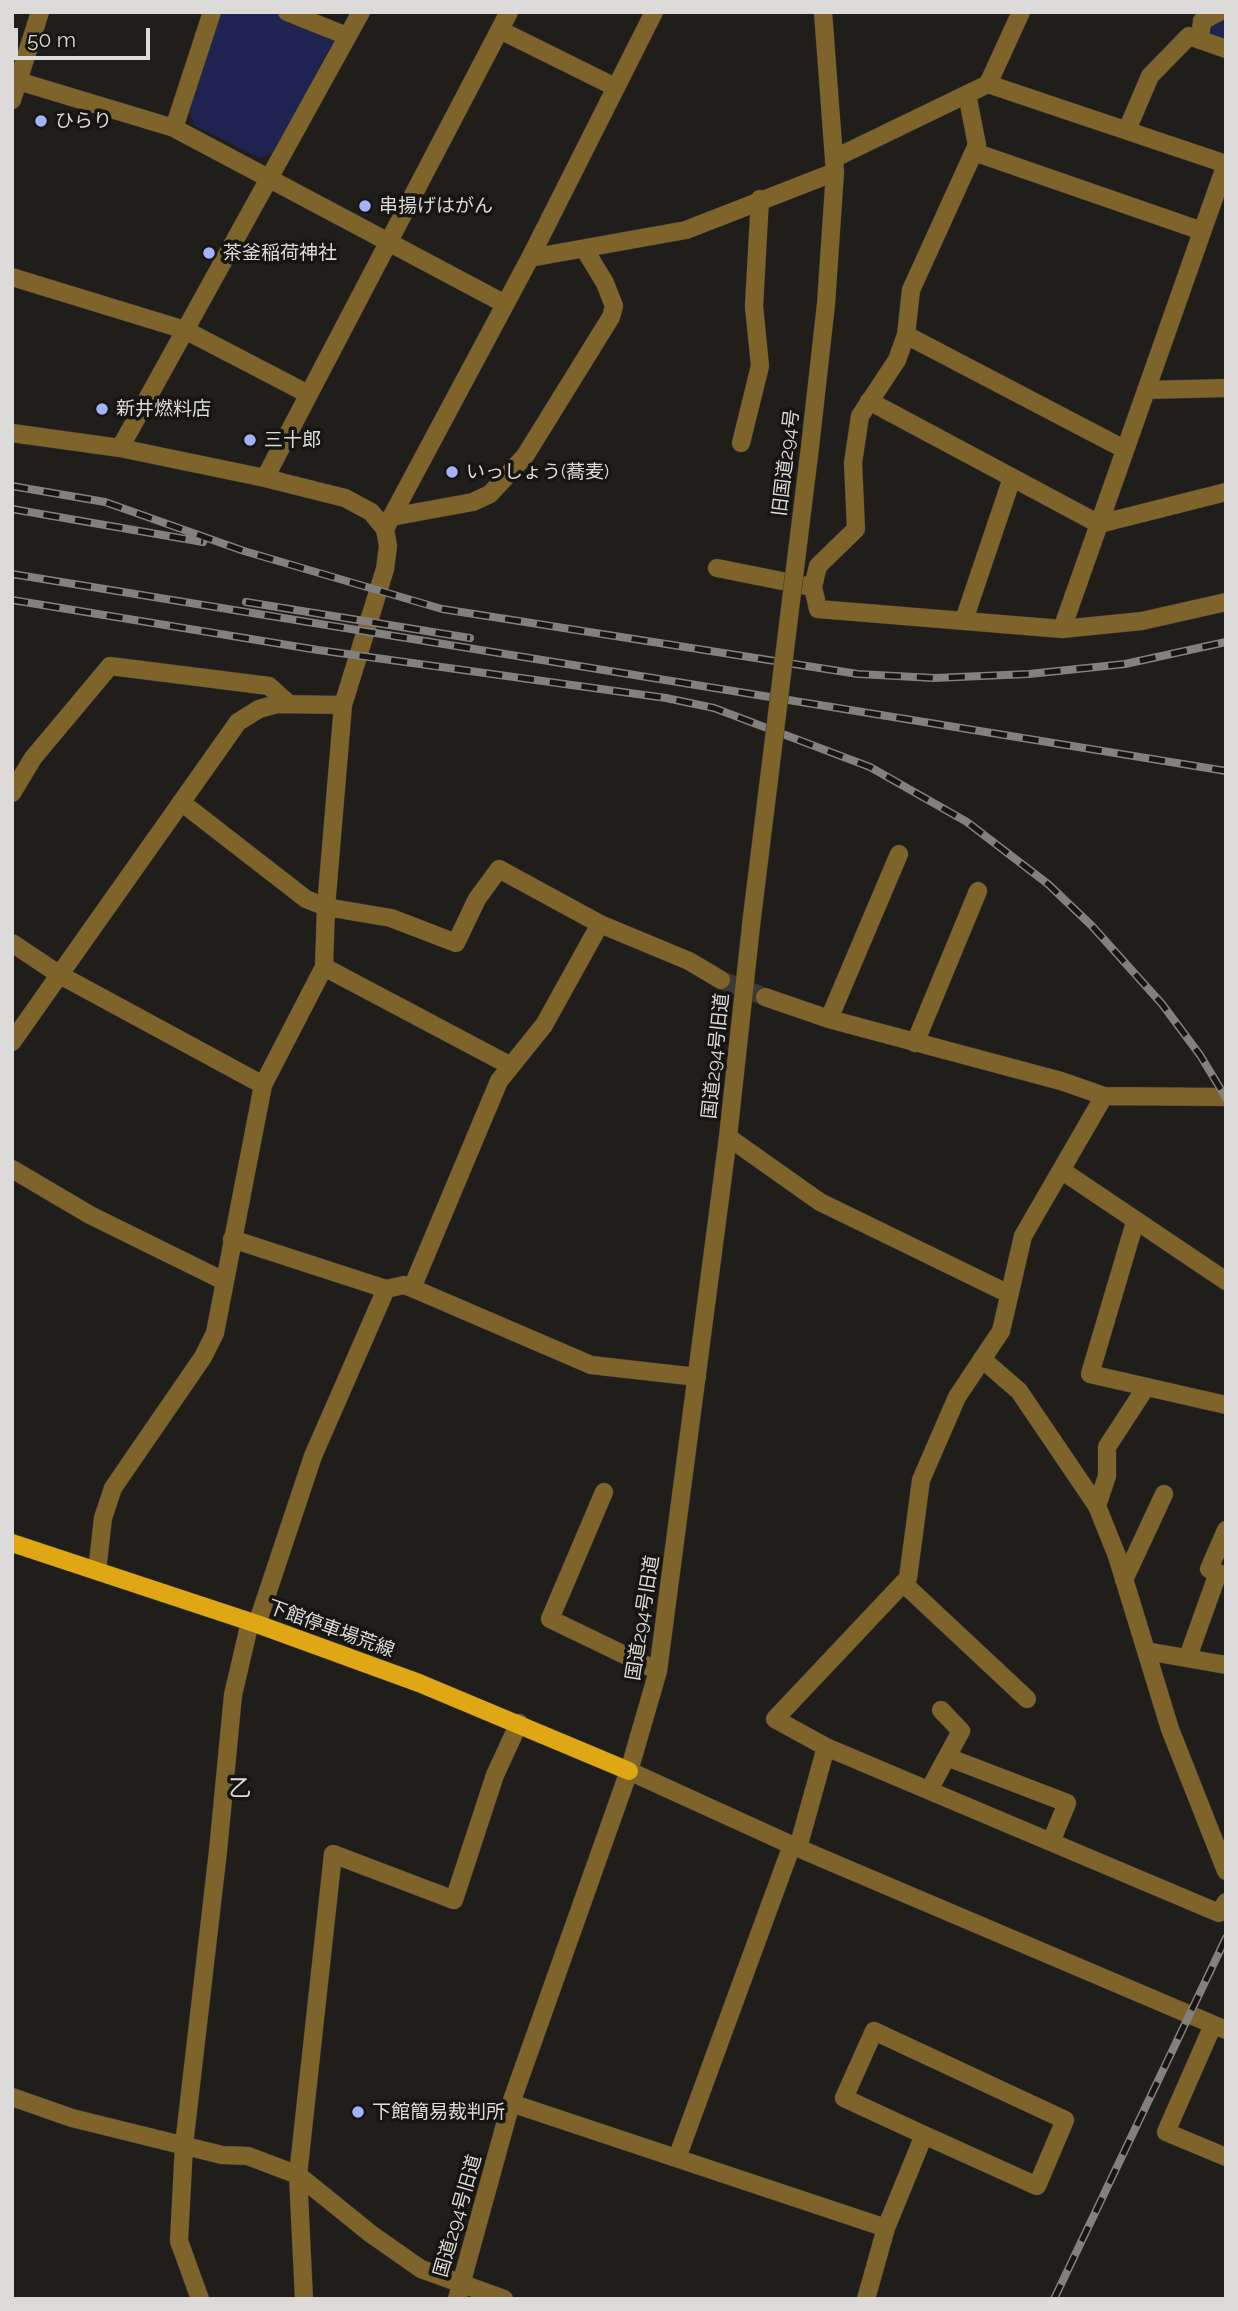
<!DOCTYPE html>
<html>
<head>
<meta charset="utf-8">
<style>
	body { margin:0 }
	#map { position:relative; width:1238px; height:2311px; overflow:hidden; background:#201e1b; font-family:Raleway,sans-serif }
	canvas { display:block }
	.frame { position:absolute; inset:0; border:14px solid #dcdbda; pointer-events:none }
	.scale { position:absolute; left:14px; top:28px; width:136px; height:32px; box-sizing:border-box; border:4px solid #dcdbda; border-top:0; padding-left:9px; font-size:21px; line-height:24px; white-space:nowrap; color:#dcdbda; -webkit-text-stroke:5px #161512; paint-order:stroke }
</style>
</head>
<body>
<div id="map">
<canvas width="1238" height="2311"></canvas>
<div class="frame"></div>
<div class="scale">50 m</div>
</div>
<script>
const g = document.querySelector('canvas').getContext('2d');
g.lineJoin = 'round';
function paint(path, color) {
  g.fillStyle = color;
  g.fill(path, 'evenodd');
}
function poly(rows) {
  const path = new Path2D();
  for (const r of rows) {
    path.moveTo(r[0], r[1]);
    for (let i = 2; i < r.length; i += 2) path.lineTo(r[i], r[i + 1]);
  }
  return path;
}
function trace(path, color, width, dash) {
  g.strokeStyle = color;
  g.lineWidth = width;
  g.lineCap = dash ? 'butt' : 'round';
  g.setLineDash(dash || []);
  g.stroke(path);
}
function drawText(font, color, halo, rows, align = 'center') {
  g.font = font + ' Raleway,"Noto Sans JP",sans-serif';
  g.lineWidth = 7;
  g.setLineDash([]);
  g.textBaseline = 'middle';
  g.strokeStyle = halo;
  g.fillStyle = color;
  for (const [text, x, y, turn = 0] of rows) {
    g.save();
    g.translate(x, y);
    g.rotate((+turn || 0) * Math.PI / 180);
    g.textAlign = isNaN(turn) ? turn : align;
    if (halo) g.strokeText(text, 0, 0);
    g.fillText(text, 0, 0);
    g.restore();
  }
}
const green = poly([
	[220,12,276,12,330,34,333,42,273,153,260,158,195,126,188,109],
	[1226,15,1226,40,1208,35,1207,25]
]);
const minorTunnel = poly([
	[721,980,765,997]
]);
const minor = poly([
	[287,12,347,36],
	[500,30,615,87],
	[1200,40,1202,21,1219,12],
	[18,81,174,128,505,304],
	[988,84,1226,164],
	[967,94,977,145,911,290,906,335,897,360,860,416,853,463,856,529,818,566,813,587,818,609,1062,629,1142,621,1226,602],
	[12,100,40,12],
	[174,128,212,12],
	[1127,130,1150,76,1189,36,1226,49],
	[974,152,1202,231],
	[835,158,988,84,1021,12],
	[530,258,686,230,835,172],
	[12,277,185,330,308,394],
	[906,335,1124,449],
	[1146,390,1226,388],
	[869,401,1099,524,1226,492],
	[12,433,120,448,265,478,345,498,371,512,385,529],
	[741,443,760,366,754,306,760,199],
	[810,447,826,304,835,172,823,12],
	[120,448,361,12],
	[265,478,509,12],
	[391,517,473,502,490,494,525,456,611,317,614,306,605,283,585,250],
	[717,568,807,586],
	[964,620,1012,478],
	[1062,629,1226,164],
	[12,793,33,758,110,666,269,686,289,704],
	[181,802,306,899,326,907,391,918,456,943,477,899,499,869,600,924,689,961,721,980],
	[12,943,60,975,263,1085],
	[324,967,509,1065],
	[765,997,829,1019,1061,1081,1104,1096,1226,1097],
	[829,1019,899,854],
	[12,1042,238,722,259,709,277,704,343,705],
	[915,1043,978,891],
	[1104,1096,1023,1236,1001,1331,957,1397,921,1480,908,1578,775,1719,826,1747,1219,1913,1226,1902],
	[728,1137,820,1202,1009,1294],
	[12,1169,90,1215,224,1281],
	[1061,1170,1226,1281],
	[1135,1222,1090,1374,1226,1405],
	[232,1239,386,1289,404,1285,412,1288,591,1365,697,1377],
	[412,1288,499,1081,544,1025,600,924],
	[982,1359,1019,1391,1097,1506,1117,1556,1170,1729,1226,1871],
	[604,1492,550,1619,658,1671],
	[1097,1506,1107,1476,1107,1447,1146,1387],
	[97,1571,103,1518,113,1488,203,1357,215,1333,263,1085,324,967,326,907,343,705,385,569,388,546,385,529,530,258,654,12],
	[1223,1575,1209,1569,1226,1530],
	[1124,1580,1164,1494],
	[903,1583,1027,1699],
	[257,1624,313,1456,386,1289],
	[1146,1651,1226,1665],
	[1188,1657,1218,1573],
	[947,1757,1067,1803,1051,1842],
	[629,1771,798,1848,1226,2030],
	[929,1790,961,1731,941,1710],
	[798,1848,826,1747],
	[1213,2025,1166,2132,1226,2157],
	[12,2097,72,2118,222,2155,248,2156,298,2175,371,2234,421,2269,504,2299],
	[511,2103,886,2228,866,2299],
	[677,2158,792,1845],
	[886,2228,924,2135,844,2098,874,2031,1065,2120,1037,2186,924,2135],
	[200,2299,179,2241,184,2145,218,1851,233,1695,250,1622],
	[304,2299,298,2175,333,1854,454,1900,495,1775,519,1723],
	[457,2299,511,2103,629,1771,658,1671,728,1137,752,917]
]);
const major = poly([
	[12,1543,257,1624,419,1683,629,1771]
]);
const rail = poly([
	[12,486,105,502,244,551,442,609,858,674,934,678,1029,674,1125,664,1226,642],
	[12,509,203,542],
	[12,574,1226,771],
	[12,600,318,650,666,698,714,708,870,767,967,822,1048,884,1092,926,1162,1004,1200,1055,1226,1098],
	[246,602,470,638],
	[1054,2299,1226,1938]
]);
const minorBridge = poly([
	[752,917,810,447]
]);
const markers = [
	[41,121,7,"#a3b2fd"],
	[365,206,7,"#a3b2fd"],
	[209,253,7,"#a3b2fd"],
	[102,409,7,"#a3b2fd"],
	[250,440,7,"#a3b2fd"],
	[452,472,7,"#a3b2fd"],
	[358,2112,7,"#a3b2fd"]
];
const poiNames = [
	["ひらり",55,121],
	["串揚げはがん",379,206],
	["茶釜稲荷神社",223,253],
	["新井燃料店",116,409],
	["三十郎",264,440],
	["いっしょう(蕎麦)",466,472],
	["下館簡易裁判所",372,2112]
];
const streetNames = [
	["旧国道294号",786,463,-83],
	["国道294号旧道",716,1056,-84],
	["国道294号旧道",643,1618,-81],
	["下館停車場荒線",331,1629,20],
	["国道294号旧道",458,2216,-74]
];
const quarterNames = [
	["乙",240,1789]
];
paint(green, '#1e2352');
trace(minorTunnel, '#3c3a38', 18, [18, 9]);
trace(minor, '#3a3836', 19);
trace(major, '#3a3836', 19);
trace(minor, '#7e632b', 18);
trace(major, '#e0a715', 18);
trace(rail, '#82817f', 8);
trace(rail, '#161512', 5, [16]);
trace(minorBridge, '#3a3836', 19, []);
trace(minorBridge, '#7e632b', 18);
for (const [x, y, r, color] of markers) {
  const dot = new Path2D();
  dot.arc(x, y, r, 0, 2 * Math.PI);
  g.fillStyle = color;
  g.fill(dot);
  trace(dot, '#161512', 2.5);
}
drawText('19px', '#dcdbda', '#161512', poiNames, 'left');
drawText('19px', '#dcdbda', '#161512', streetNames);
drawText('23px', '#dcdbda', '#161512', quarterNames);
</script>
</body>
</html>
